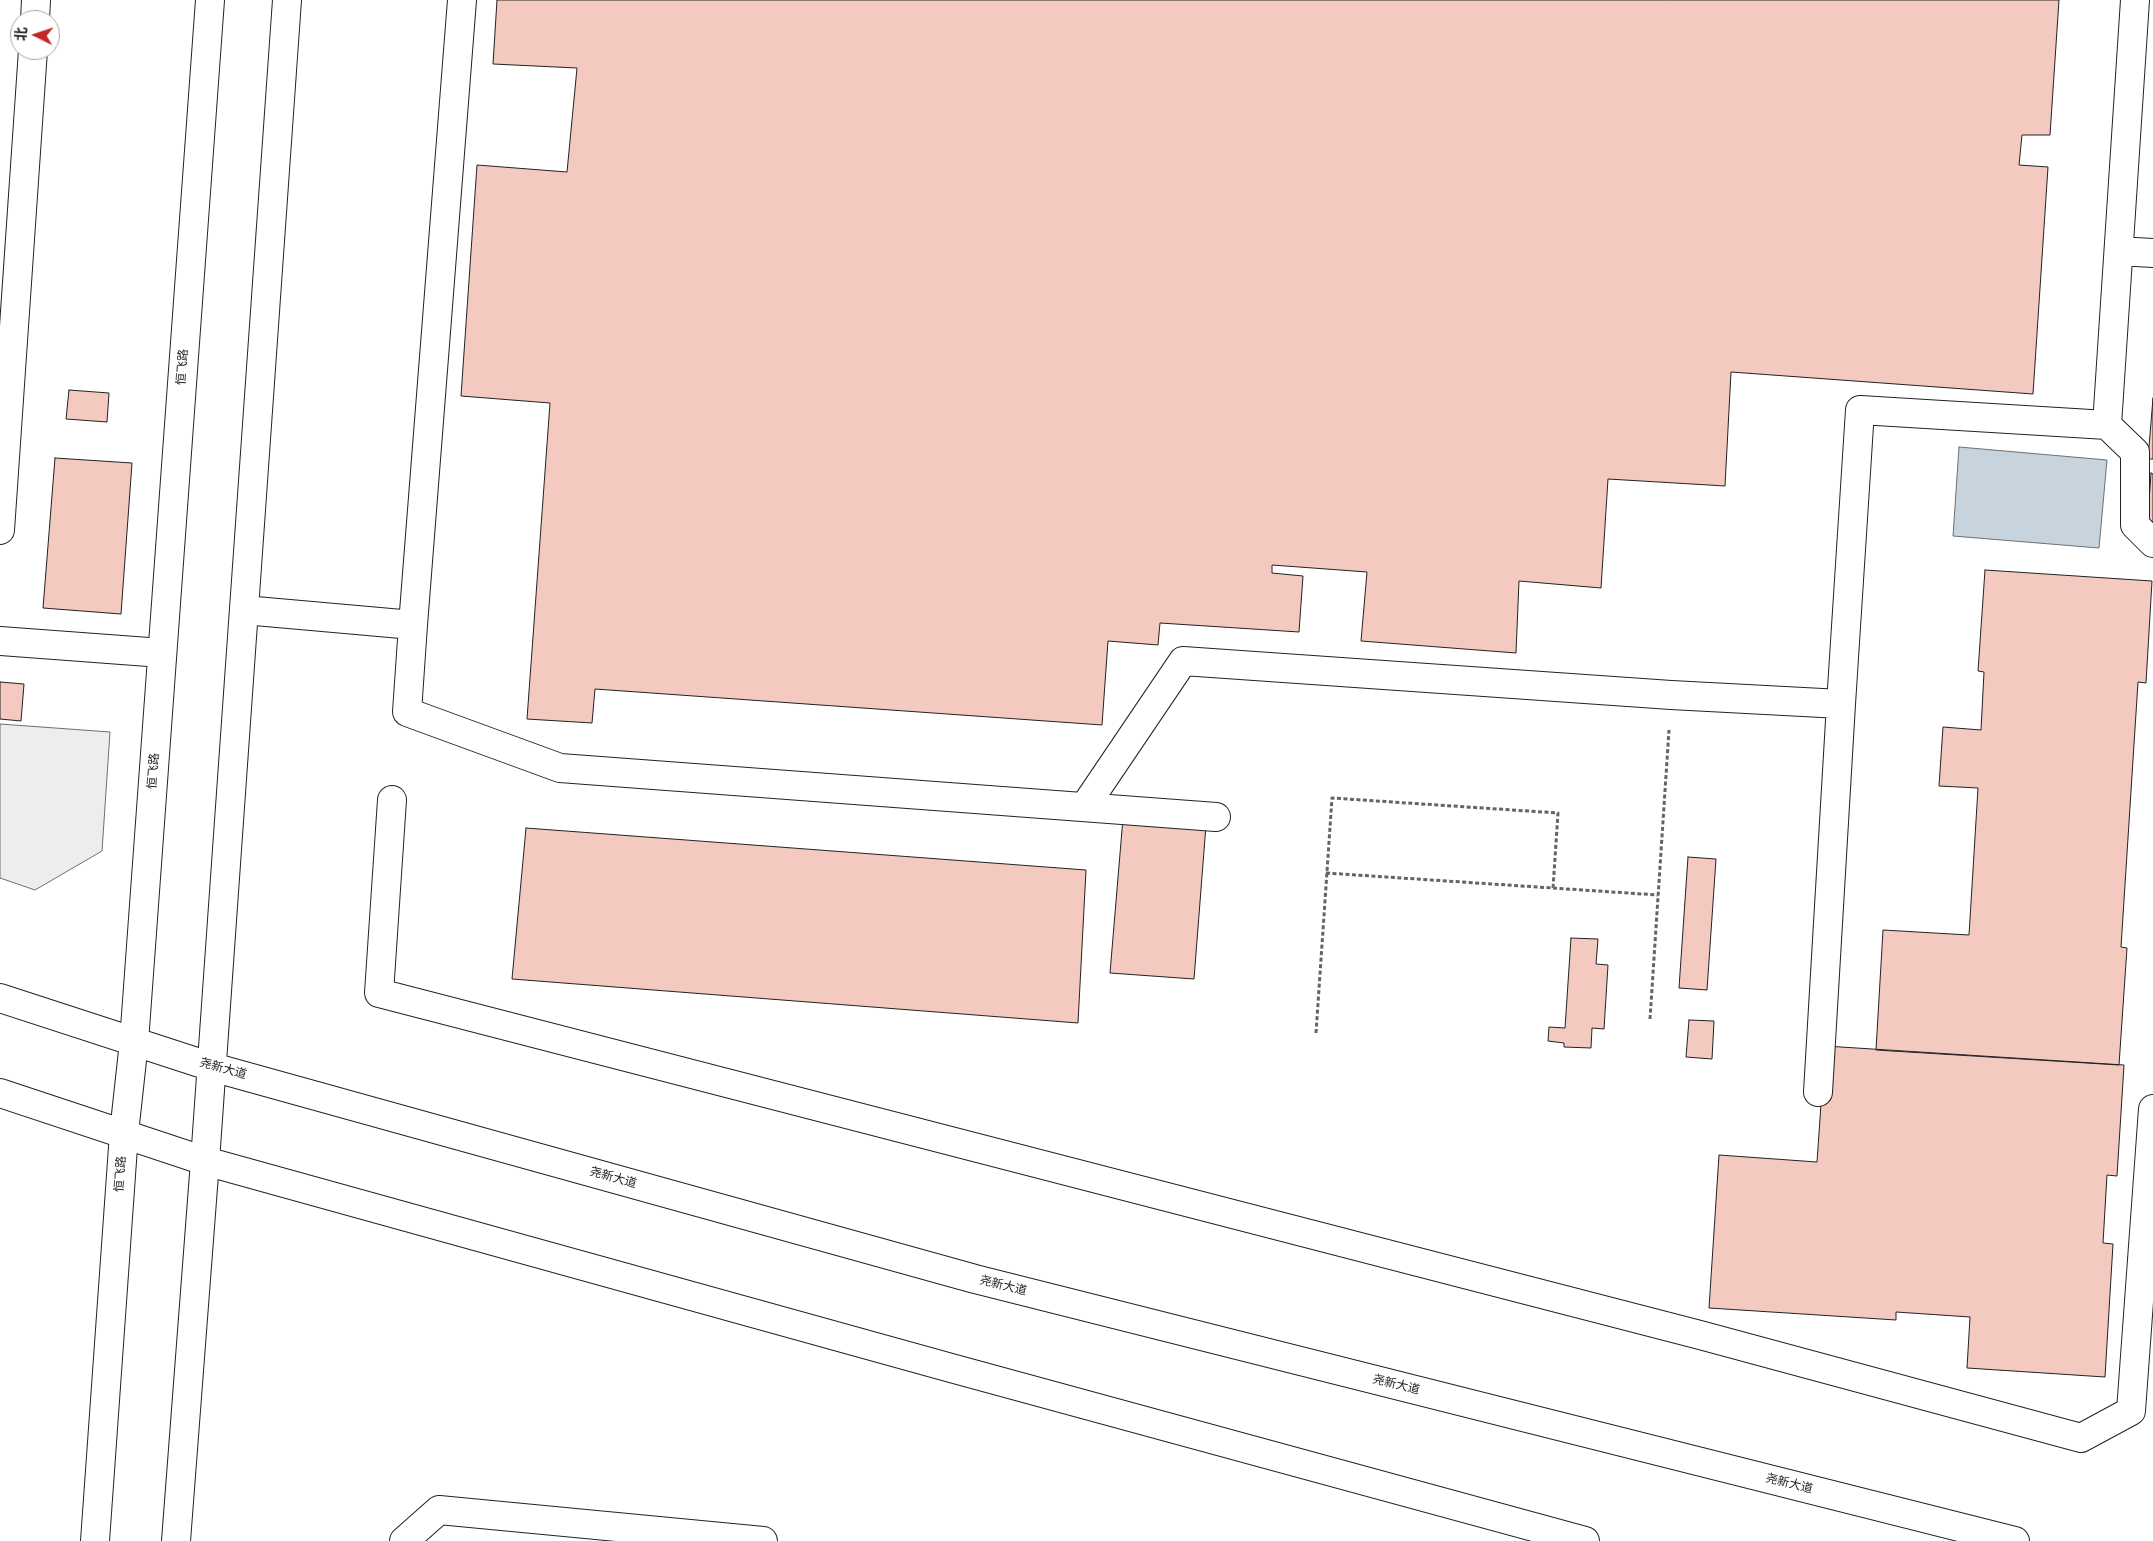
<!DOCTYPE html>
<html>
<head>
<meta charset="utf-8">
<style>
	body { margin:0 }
	#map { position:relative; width:2153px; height:1541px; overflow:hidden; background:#fff; font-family:"DejaVu Sans","Noto Sans SC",sans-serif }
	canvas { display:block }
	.north { position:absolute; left:10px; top:10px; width:50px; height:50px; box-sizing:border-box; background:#fff; border:1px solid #a7a7a7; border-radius:50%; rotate:274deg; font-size:14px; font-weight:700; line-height:20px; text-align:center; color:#222 }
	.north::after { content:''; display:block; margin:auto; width:18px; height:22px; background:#c62828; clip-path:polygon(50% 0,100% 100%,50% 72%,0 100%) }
</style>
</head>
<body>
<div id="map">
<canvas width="2153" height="1541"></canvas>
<div class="north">北</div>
</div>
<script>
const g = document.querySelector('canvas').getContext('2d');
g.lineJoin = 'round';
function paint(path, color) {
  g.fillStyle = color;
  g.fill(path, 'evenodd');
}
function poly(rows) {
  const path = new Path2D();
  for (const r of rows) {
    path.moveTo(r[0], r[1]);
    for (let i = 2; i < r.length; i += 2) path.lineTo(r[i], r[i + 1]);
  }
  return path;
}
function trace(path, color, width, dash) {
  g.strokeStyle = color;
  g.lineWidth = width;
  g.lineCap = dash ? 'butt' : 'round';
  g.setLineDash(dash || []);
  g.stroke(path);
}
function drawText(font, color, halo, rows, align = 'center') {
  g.font = font + ' "DejaVu Sans","Noto Sans SC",sans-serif';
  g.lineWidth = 4;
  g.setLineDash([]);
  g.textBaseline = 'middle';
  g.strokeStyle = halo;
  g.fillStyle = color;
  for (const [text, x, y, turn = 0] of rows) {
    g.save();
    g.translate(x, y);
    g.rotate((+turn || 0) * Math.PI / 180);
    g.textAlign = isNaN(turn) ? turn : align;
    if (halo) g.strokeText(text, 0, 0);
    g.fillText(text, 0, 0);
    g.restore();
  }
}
const parking = poly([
	[0,724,110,732,102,851,35,890,0,878,0,724]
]);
const water = poly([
	[1959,447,2107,460,2099,548,1953,536,1959,447]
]);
const building = poly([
	[497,0,2059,0,2050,135,2022,135,2019,165,2048,167,2033,394,1731,372,1725,486,1608,479,1601,588,1519,581,1516,653,1361,641,1367,572,1272,565,1272,573,1303,576,1299,632,1160,623,1158,645,1108,641,1102,725,595,689,592,723,527,719,550,403,461,396,477,165,567,172,577,68,493,64,497,0],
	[69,390,109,393,107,422,66,419,69,390],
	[2153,398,2153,459,2148,459,2153,398],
	[55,458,132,463,121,614,43,608,55,458],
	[2151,473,2153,474,2153,531,2147,530,2151,473],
	[1985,570,2152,581,2146,683,2138,682,2121,947,2127,948,2119,1065,1876,1050,1883,930,1969,935,1978,788,1939,786,1943,727,1981,730,1984,672,1978,671,1985,570],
	[0,682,24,684,21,721,0,719,0,682],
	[1123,818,1206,825,1194,979,1110,973,1123,818],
	[526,828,1086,870,1078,1023,512,979,526,828],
	[1688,857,1716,859,1707,990,1679,988,1688,857],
	[1571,938,1598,939,1596,964,1608,965,1604,1029,1592,1028,1591,1048,1564,1047,1564,1043,1548,1041,1549,1027,1565,1028,1571,938],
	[1689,1020,1714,1021,1712,1059,1686,1057,1689,1020],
	[1825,1046,2124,1065,2117,1176,2107,1175,2103,1243,2113,1244,2105,1377,1967,1368,1970,1317,1896,1312,1896,1320,1709,1308,1719,1155,1817,1162,1825,1046]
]);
const path = poly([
	[1326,873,1658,895],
	[1650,1019,1669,730],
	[1316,1033,1332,798,1558,813,1553,888]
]);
const minor = poly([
	[35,20,36,0],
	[2119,251,2153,253],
	[2107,425,2135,452,2135,525,2153,543],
	[0,530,33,50],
	[244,610,413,625,407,712,560,768,1216,817],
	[413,625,462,0],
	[0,641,162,653],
	[1841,704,1860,410,2107,425,2135,0],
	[392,800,379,993,1700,1335,2081,1438,2131,1411,2153,1109],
	[1085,806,1183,661,1671,695,1841,704,1818,1092],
	[404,1541,439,1510,763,1541]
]);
const major = poly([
	[0,998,212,1067,975,1279,2015,1541],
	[0,1093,205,1161,951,1368,1585,1541],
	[95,1541,124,1133,134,1042,210,0],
	[176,1541,205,1161,287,0]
]);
const streetNames = [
	["恒飞路",183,367,-86],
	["恒飞路",154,771,-86],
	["尧新大道",223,1069,16],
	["恒飞路",121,1174,-86],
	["尧新大道",613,1178,16],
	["尧新大道",1003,1286,14],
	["尧新大道",1396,1385,14],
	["尧新大道",1789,1484,14]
];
paint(parking, '#ededed');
trace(parking, '#6f6f6f', 1);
paint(water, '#c7d3dd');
trace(water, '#6f6f6f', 1);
paint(building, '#f3c9c0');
trace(building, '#222', 1);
trace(minor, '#222', 30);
trace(major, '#222', 30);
trace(path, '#646464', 3, [4, 2.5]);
trace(minor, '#fff', 28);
trace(major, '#fff', 28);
drawText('12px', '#222', '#fff', streetNames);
</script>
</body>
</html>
